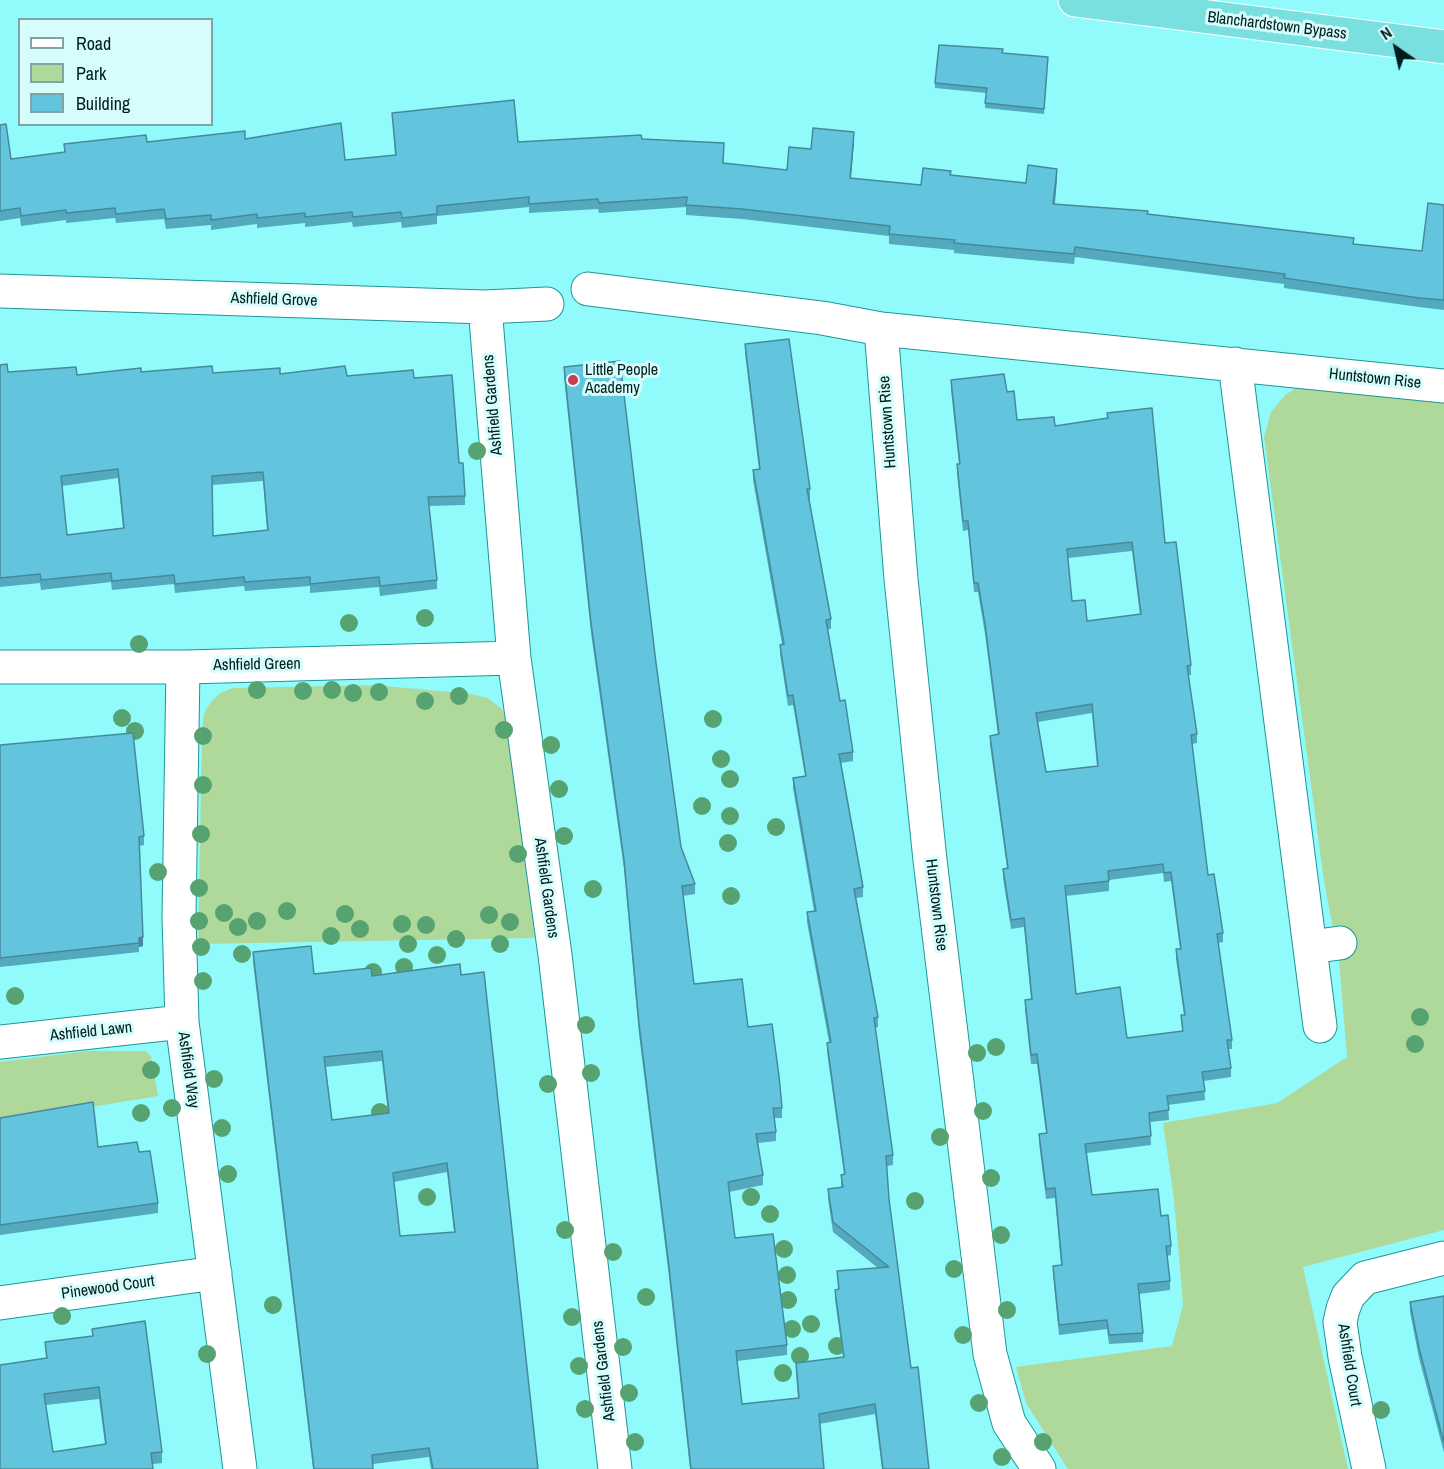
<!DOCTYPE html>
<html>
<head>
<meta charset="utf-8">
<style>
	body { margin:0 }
	#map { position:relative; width:1444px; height:1469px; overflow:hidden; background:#91fbfc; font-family:"Archivo Narrow",sans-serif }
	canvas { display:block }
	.legend { position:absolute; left:18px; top:18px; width:195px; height:108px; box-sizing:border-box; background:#d6fcfc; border:2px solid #80a3a3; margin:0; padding:8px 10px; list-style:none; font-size:18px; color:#001d1d }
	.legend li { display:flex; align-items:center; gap:12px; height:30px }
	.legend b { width:30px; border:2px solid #80a3a3 }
	.north { position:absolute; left:1366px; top:18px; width:60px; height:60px; -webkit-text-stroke:4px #d6fcfc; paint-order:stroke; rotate:326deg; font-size:16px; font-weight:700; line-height:24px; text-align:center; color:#001d1d }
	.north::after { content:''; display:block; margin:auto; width:21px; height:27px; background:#001d1d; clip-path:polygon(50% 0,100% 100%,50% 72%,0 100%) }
</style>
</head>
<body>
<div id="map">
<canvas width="1444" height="1469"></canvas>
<ul class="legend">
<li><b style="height:8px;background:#fff"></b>Road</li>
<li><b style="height:16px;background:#afd99b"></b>Park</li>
<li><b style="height:16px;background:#62c5dd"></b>Building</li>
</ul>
<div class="north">N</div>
</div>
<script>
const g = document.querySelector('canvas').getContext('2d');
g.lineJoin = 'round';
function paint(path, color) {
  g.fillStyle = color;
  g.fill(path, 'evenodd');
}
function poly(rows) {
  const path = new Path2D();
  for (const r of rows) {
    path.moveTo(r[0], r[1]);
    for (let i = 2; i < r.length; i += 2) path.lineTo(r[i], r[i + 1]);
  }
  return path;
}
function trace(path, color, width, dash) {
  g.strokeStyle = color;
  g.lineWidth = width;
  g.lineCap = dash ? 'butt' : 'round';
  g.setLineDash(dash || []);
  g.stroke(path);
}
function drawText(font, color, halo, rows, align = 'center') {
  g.font = font + ' "Archivo Narrow",sans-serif';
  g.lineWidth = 6;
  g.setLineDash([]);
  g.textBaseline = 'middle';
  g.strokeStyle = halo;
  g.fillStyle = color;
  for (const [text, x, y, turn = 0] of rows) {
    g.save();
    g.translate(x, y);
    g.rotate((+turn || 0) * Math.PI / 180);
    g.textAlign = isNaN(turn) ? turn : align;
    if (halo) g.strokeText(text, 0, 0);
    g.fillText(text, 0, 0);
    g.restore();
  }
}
const green = poly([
	[1305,383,1444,401,1444,1230,1303,1267,1348,1469,1068,1469,1026,1403,1016,1367,1172,1346,1183,1305,1174,1199,1163,1123,1277,1103,1347,1057,1339,961,1324,881,1264,437,1271,412,1285,395],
	[374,685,471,694,488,698,502,709,510,722,522,844,535,938,198,944,202,730,204,713,211,702,219,694,232,688],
	[87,1051,146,1051,151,1056,158,1096,0,1122,0,1062]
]);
const minor = poly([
	[588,289,822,318,881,329,1444,386],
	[0,291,485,307,547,304],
	[485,307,514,658,555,955,615,1469],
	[881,329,901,579,930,860,990,1354,1009,1423,1039,1469],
	[1235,364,1320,1026],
	[0,667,187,667,514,658],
	[183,667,179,917,182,1022,240,1469],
	[1310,947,1340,943],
	[0,1042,182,1022],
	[0,1303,215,1273],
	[1369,1469,1345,1357,1340,1322,1343,1309,1348,1296,1365,1278,1444,1258]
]);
const highway = poly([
	[1075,0,1444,47]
]);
const trees = [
	[477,451],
	[425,618],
	[349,623],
	[139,644],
	[257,690],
	[332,690],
	[303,691],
	[379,692],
	[353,693],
	[459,696],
	[425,701],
	[122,718],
	[713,719],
	[504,730],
	[135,731],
	[203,736],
	[551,745],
	[721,759],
	[730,779],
	[203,785],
	[559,789],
	[702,806],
	[730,816],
	[776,827],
	[201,834],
	[564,836],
	[728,843],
	[518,854],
	[158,872],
	[199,888],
	[593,889],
	[731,896],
	[287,911],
	[224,913],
	[345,914],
	[489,915],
	[199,921],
	[257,921],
	[510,922],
	[402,924],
	[426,925],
	[238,927],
	[360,929],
	[331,936],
	[456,939],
	[408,944],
	[500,944],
	[201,947],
	[242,954],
	[437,955],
	[404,967],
	[373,972],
	[203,981],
	[15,996],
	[1420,1017],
	[586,1025],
	[1415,1044],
	[996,1047],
	[977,1053],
	[151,1070],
	[591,1073],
	[214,1079],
	[548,1084],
	[172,1108],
	[983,1111],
	[380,1112],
	[141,1113],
	[222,1128],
	[940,1137],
	[228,1174],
	[991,1178],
	[427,1197],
	[751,1197],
	[915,1201],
	[770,1214],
	[565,1230],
	[1001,1235],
	[784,1249],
	[613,1252],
	[954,1269],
	[787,1275],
	[646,1297],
	[788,1300],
	[273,1305],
	[1007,1310],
	[62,1316],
	[572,1317],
	[811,1324],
	[792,1329],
	[963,1335],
	[837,1346],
	[623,1347],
	[207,1354],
	[800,1356],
	[579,1366],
	[783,1373],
	[629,1393],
	[979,1403],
	[585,1409],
	[1381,1410],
	[635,1442],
	[1043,1442],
	[1002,1457]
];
const wall = poly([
	[1002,53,1048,57,1044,114,985,108,986,93,935,88,935,83],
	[392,113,518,142,642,139,723,163,787,170,811,149,854,142,851,178,921,185,951,175,1026,183,1057,179,1055,204,1148,214,1354,244,1422,251,1444,205,1444,310,1419,307,1284,288,1284,284,1075,257,1074,264,954,253,954,250,889,244,889,236,742,219,686,215,686,207,599,213,598,209,529,213,529,207,437,216,437,224,402,228,401,222,353,227,352,222,305,227,305,223,257,228,257,224,211,230,211,225,166,229,164,219,116,223,115,218,66,223,66,220,21,226,20,218,0,221,0,125,11,159,64,152,64,144,147,142,245,139,345,160,395,155],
	[745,344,810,489,810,499,809,499,831,619,831,629,828,629,840,701,853,752,853,761,841,763,863,887,863,897,856,898,878,1017,878,1027,875,1028,893,1155,893,1165,887,1166,889,1199,911,1368,929,1469,882,1469,875,1414,819,1424,824,1469,690,1469,669,1277,639,1034,624,869,591,633,564,377,564,367,656,663,681,847,695,884,695,894,683,896,694,984,748,1027,782,1108,782,1118,774,1118,776,1132,776,1141,758,1143,763,1175,763,1185,729,1192,735,1238,787,1345,787,1355,737,1361,742,1404,798,1398,796,1373,796,1363,843,1357,835,1300,835,1290,838,1289,837,1271,878,1268,833,1232,828,1199,828,1189,841,1187,841,1175,844,1174,827,1052,827,1043,829,1042,807,922,807,912,814,911,793,788,793,778,805,776,793,705,788,706,780,654,780,645,782,644,753,480,753,470,759,470,745,353],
	[0,365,8,372,77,375,141,372,280,374,414,378,459,463,465,496,465,505,429,506,437,580,437,589,380,596,379,587,310,593,310,586,245,591,244,586,175,593,174,584,112,590,111,582,41,590,40,583,0,587],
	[118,478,123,528,67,535,62,486],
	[263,481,267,530,213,536,212,485],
	[951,380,1007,392,1017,420,1055,426,1107,418,1107,413,1165,543,1191,665,1191,675,1188,675,1197,734,1197,743,1192,744,1208,875,1223,933,1223,942,1218,943,1232,1040,1232,1049,1228,1049,1231,1068,1231,1077,1204,1081,1205,1100,1168,1105,1169,1120,1150,1122,1151,1145,1087,1153,1092,1195,1161,1216,1171,1246,1171,1255,1167,1256,1170,1281,1170,1290,1139,1294,1143,1333,1143,1342,1109,1344,1107,1329,1059,1335,1053,1275,1053,1266,1061,1265,1055,1198,1046,1199,1039,1143,1039,1134,1046,1133,1037,1064,1031,1064,1025,1010,1025,1000,1031,999,1024,927,1011,929,1003,878,1003,869,1007,868,990,745,990,736,998,735,985,634,978,592,974,592,968,530,963,531,957,474,957,464,959,464,951,390],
	[1132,551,1140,615,1087,621,1072,601,1068,558],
	[1092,713,1097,766,1046,772,1038,722],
	[1163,873,1164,882,1171,881,1180,949,1176,949,1176,959,1184,1015,1181,1015,1182,1031,1127,1038,1076,994,1066,896,1109,891,1109,880],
	[0,745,144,836,144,845,139,846,143,946,139,947,139,952,0,967],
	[253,952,314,974,372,976,460,964,538,1469,431,1469,429,1457,373,1464,373,1469,313,1469,253,962],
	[382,1061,388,1113,332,1120,326,1067],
	[447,1172,454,1232,400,1236,394,1182],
	[0,1118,98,1147,139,1152,158,1203,158,1213,0,1235],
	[1444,1296,1444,1453,1419,1358,1410,1312,1410,1302],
	[92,1329,162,1452,162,1463,153,1464,0,1469,46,1358,45,1342,92,1336],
	[99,1399,105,1444,53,1452,46,1405]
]);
const shadedWall = poly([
	[854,132,854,142,850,188,850,178],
	[1057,169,1057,179,1053,214,1053,204],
	[143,937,143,946,139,947,139,938]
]);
const building = poly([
	[939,45,1003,49,1002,53,1048,57,1044,109,985,103,987,88,935,83,939,45],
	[514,100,518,142,641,135,642,139,724,143,723,163,787,170,789,147,811,149,813,128,854,132,850,178,921,185,923,168,951,171,950,175,1026,183,1028,165,1057,169,1053,204,1148,211,1147,214,1354,238,1353,244,1422,251,1428,203,1444,205,1444,300,1419,298,1284,278,1285,274,1075,247,1074,254,954,243,955,240,889,234,890,226,742,209,686,205,687,197,599,203,598,199,529,204,529,197,437,206,437,214,402,218,401,212,353,217,352,212,305,217,305,213,257,218,257,214,211,220,211,215,166,219,164,209,116,214,115,208,66,213,66,210,21,216,20,208,0,211,0,125,6,124,11,159,65,152,64,144,146,135,147,142,245,131,245,139,341,123,345,160,396,155,392,113,514,100],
	[789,339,810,489,807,489,831,619,826,620,840,701,845,700,853,752,839,754,863,887,854,889,878,1017,874,1018,893,1155,886,1156,889,1199,911,1368,918,1367,929,1469,883,1469,875,1404,819,1414,824,1469,691,1469,669,1267,639,1024,624,860,591,623,564,367,620,361,656,663,681,847,695,884,682,886,694,984,742,979,748,1027,772,1024,779,1076,782,1108,773,1108,776,1132,756,1134,763,1175,728,1182,735,1238,773,1234,787,1345,736,1351,742,1404,799,1398,796,1363,844,1357,835,1290,839,1289,837,1271,889,1267,833,1222,828,1189,843,1187,841,1175,845,1174,827,1043,831,1042,807,912,816,911,793,778,806,776,793,695,788,696,780,645,784,644,753,470,760,469,745,344,789,339],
	[7,364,8,372,76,367,77,375,141,368,141,372,212,366,213,373,280,368,280,374,345,366,347,376,413,370,414,378,452,375,459,463,463,463,465,496,428,497,437,580,380,586,379,577,310,584,310,577,245,582,244,577,175,584,174,575,112,581,111,573,41,580,40,574,0,578,0,365,7,364],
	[118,469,124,528,67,535,61,476,118,469],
	[263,472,268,530,213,536,212,476,263,472],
	[1004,374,1007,392,1014,391,1017,420,1054,417,1055,426,1108,418,1107,413,1152,408,1165,543,1176,542,1191,665,1187,666,1197,734,1191,735,1208,875,1214,874,1223,933,1217,934,1232,1040,1227,1040,1231,1068,1202,1072,1205,1091,1167,1096,1169,1110,1149,1113,1151,1136,1085,1144,1092,1195,1158,1189,1161,1216,1168,1215,1171,1246,1166,1246,1170,1281,1138,1284,1143,1333,1109,1335,1107,1320,1059,1325,1053,1266,1062,1265,1055,1188,1046,1189,1039,1134,1047,1133,1037,1054,1031,1055,1025,1000,1032,999,1024,918,1011,920,1003,869,1008,868,990,736,999,734,985,624,978,583,974,583,968,521,963,521,957,464,960,464,951,380,1004,374],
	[1132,542,1141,614,1087,621,1085,600,1072,601,1067,549,1132,542],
	[1092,704,1098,766,1046,772,1036,713,1092,704],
	[1163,864,1164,873,1171,872,1181,949,1176,949,1185,1015,1181,1015,1183,1031,1127,1038,1120,987,1076,994,1065,886,1109,881,1108,871,1163,864],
	[133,733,144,836,139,837,143,937,139,938,139,943,0,958,0,745,133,733],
	[311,946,314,974,371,968,372,976,460,964,461,975,484,972,538,1469,433,1469,429,1448,372,1455,373,1469,314,1469,253,952,311,946],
	[382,1051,389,1113,332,1120,324,1057,382,1051],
	[447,1163,455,1232,400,1236,393,1173,447,1163],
	[93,1102,98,1147,137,1142,139,1152,150,1151,158,1203,0,1225,0,1118,93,1102],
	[1444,1296,1444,1443,1419,1348,1410,1302,1444,1296],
	[145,1321,162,1452,151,1453,153,1469,0,1469,0,1365,47,1358,45,1342,93,1336,92,1329,145,1321],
	[99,1387,106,1444,53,1452,44,1394,99,1387]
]);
const markers = [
	[573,380,6,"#ca3a51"]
];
const streetNames = [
	["Blanchardstown Bypass",1277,26,7],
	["Ashfield Grove",274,300,2],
	["Huntstown Rise",1375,379,6],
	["Ashfield Gardens",493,405,-95],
	["Huntstown Rise",888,422,-94],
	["Ashfield Green",257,665,-1],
	["Ashfield Gardens",546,888,82],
	["Huntstown Rise",936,905,83],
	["Ashfield Lawn",91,1032,-6],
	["Ashfield Way",188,1070,82],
	["Pinewood Court",108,1288,-8],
	["Ashfield Court",1349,1365,81],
	["Ashfield Gardens",604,1371,-97]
];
const poiNames = [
	["Little People",585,371],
	["Academy",585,389]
];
paint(green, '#afd99b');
trace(minor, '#1d9697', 35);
trace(highway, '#fff', 35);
trace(minor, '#fff', 33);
trace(highway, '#79dfdf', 33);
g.fillStyle = '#57a271';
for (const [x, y] of trees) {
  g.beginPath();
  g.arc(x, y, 9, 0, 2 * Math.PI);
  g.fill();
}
paint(wall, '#54a9be');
paint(shadedWall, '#458a9b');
paint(building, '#62c5dd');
trace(building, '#458a9b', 1.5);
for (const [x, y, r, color] of markers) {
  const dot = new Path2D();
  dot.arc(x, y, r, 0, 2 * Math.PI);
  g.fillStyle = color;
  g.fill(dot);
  trace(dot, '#d6fcfc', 2);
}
drawText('16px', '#001d1d', '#d6fcfc', streetNames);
drawText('16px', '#001d1d', '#d6fcfc', poiNames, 'left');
</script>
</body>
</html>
